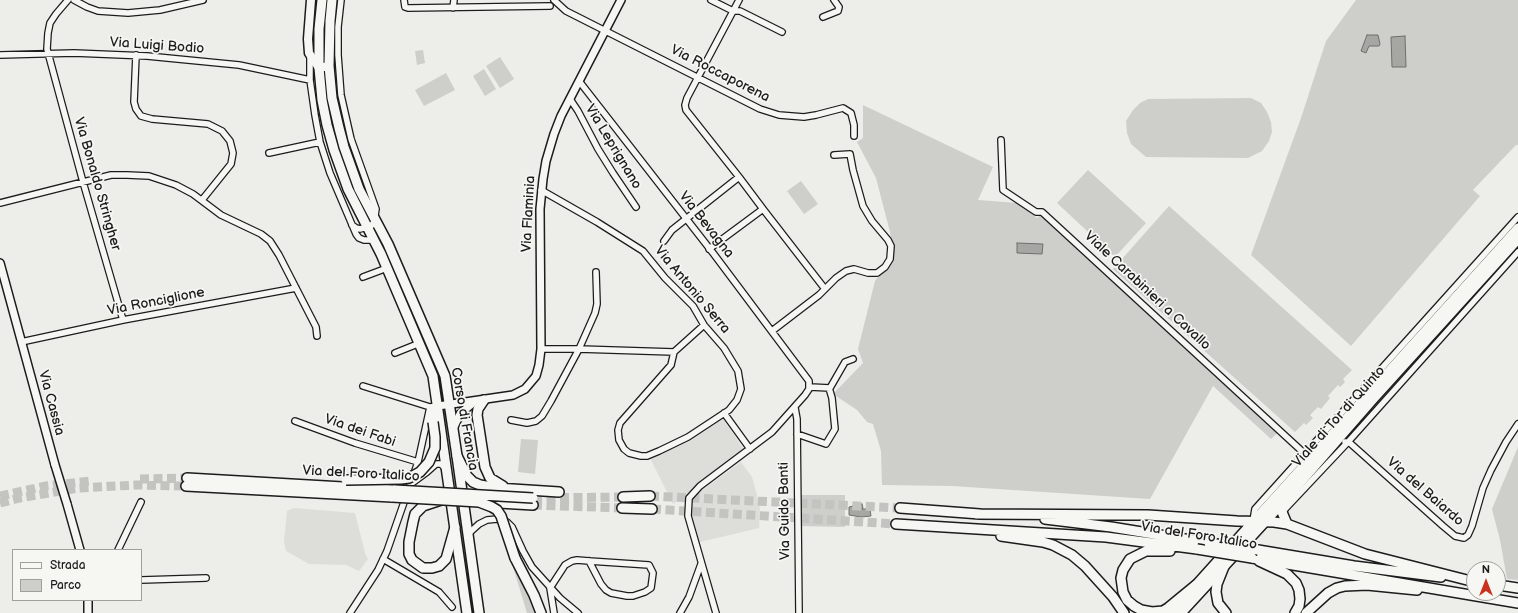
<!DOCTYPE html>
<html>
<head>
<meta charset="utf-8">
<style>
	body { margin:0 }
	#map { position:relative; width:1518px; height:613px; overflow:hidden; background:#edede9; font-family:"Balsamiq Sans",sans-serif }
	canvas { display:block }
	.legend { position:absolute; left:12px; top:549px; width:130px; height:52px; box-sizing:border-box; background:#f6f6f2; border:1px solid #9f9f9c; margin:0; padding:5px 7px; list-style:none; font-size:12px; color:#1c1c1c }
	.legend li { display:flex; align-items:center; gap:8px; height:20px }
	.legend b { width:20px; border:1px solid #9f9f9c }
	.north { position:absolute; left:1466px; top:561px; width:40px; height:40px; box-sizing:border-box; background:#f6f6f2; border:1px solid #9f9f9c; border-radius:50%; rotate:0deg; font-size:11px; font-weight:700; line-height:16px; text-align:center; color:#1c1c1c }
	.north::after { content:''; display:block; margin:auto; width:14px; height:18px; background:#c8321e; clip-path:polygon(50% 0,100% 100%,50% 72%,0 100%) }
</style>
</head>
<body>
<div id="map">
<canvas width="1518" height="613"></canvas>
<ul class="legend">
<li><b style="height:5px;background:#f6f6f2"></b>Strada</li>
<li><b style="height:11px;background:#cececb"></b>Parco</li>
</ul>
<div class="north">N</div>
</div>
<script>
const g = document.querySelector('canvas').getContext('2d');
g.lineJoin = 'round';
function paint(path, color) {
  g.fillStyle = color;
  g.fill(path, 'evenodd');
}
function poly(rows) {
  const path = new Path2D();
  for (const r of rows) {
    path.moveTo(r[0], r[1]);
    for (let i = 2; i < r.length; i += 2) path.lineTo(r[i], r[i + 1]);
  }
  return path;
}
function trace(path, color, width, dash) {
  g.strokeStyle = color;
  g.lineWidth = width;
  g.lineCap = dash ? 'butt' : 'round';
  g.setLineDash(dash || []);
  g.stroke(path);
}
function drawText(font, color, halo, rows, align = 'center') {
  g.font = font + ' "Balsamiq Sans",sans-serif';
  g.lineWidth = 3.5;
  g.setLineDash([]);
  g.textBaseline = 'middle';
  g.strokeStyle = halo;
  g.fillStyle = color;
  for (const [text, x, y, turn = 0] of rows) {
    g.save();
    g.translate(x, y);
    g.rotate((+turn || 0) * Math.PI / 180);
    g.textAlign = isNaN(turn) ? turn : align;
    if (halo) g.strokeText(text, 0, 0);
    g.fillText(text, 0, 0);
    g.restore();
  }
}
const built = poly([
	[723,419,745,451,673,504,650,458,690,441],
	[741,462,752,477,757,495,760,509,759,528,700,542,690,514,690,505,694,496],
	[294,508,355,513,365,553,368,559,359,571,346,565,309,564,286,551,284,542,287,511]
]);
const green = poly([
	[1356,0,1518,0,1518,145,1516,145,1473,190,1480,196,1351,346,1251,255,1301,118,1326,41],
	[423,50,425,63,417,65,415,51],
	[500,57,514,79,500,88,486,66],
	[484,69,496,89,485,96,473,76],
	[446,73,455,90,424,106,415,90],
	[1251,98,1261,103,1267,112,1271,122,1272,132,1269,141,1262,151,1248,158,1146,157,1131,144,1127,133,1126,121,1133,110,1140,103,1148,99],
	[863,105,993,167,978,200,1018,203,1037,218,1040,215,1278,432,1271,439,1213,386,1150,499,952,486,882,485,881,451,873,424,867,422,857,410,833,394,863,363,858,349,875,281,894,256,890,232,876,178,857,142,863,138],
	[1088,170,1146,223,1115,257,1057,203],
	[801,181,818,204,804,214,787,191],
	[1169,206,1352,370,1343,379,1345,382,1340,387,1338,385,1328,396,1330,398,1321,409,1318,407,1310,415,1313,418,1306,425,1304,423,1295,432,1113,269],
	[521,439,538,440,535,474,518,472],
	[1518,447,1518,580,1507,579,1500,540,1492,509],
	[801,495,845,495,845,527,801,526],
	[513,567,521,578,529,591,536,613,527,613]
]);
const water = poly([
	[1367,35,1378,35,1380,44,1379,46,1369,46,1366,53,1361,51,1367,35],
	[1405,36,1406,67,1392,67,1391,37,1405,36],
	[1017,243,1043,244,1042,254,1017,253,1017,243],
	[862,504,863,508,862,509,870,509,871,516,861,517,849,515,849,507,862,504]
]);
const trunkTunnel = poly([
	[140,479,187,478],
	[0,496,46,486,91,481],
	[650,496,900,508],
	[533,498,623,497],
	[0,503,20,498,79,488,137,485,186,486],
	[533,505,622,508],
	[652,509,896,524]
]);
const minor = poly([
	[68,0,56,14,50,23,48,33,47,49,83,182,123,320],
	[74,0,87,7,98,11,128,13,160,10,203,0],
	[341,0,338,27,338,55,341,95,351,139,376,209,374,222,371,226,360,229,356,228,352,225],
	[404,0,405,7,408,8,550,6],
	[554,0,566,11,760,109,779,115,804,117,816,115,843,108,851,113,854,125,854,136],
	[711,0,733,11,740,11,782,32],
	[739,0,687,98,685,105,686,110,739,177],
	[453,8,454,0],
	[823,17,838,11,839,7,834,0],
	[0,55,74,53,147,56,239,65,310,80],
	[136,55,134,102,136,109,141,116,152,119,208,124,222,131,230,141,233,153,231,164,202,200],
	[310,56,310,80,315,115,320,142,330,173,356,234,359,238,364,240,374,240],
	[579,81,713,253,809,381,809,389,805,395,772,432,700,486,689,498,688,516,716,613],
	[570,99,578,111,598,149,613,173,636,207],
	[1001,140,1003,190,1036,212,1042,212,1305,454],
	[269,153,320,142],
	[541,190,597,222,643,251,665,278,693,306,704,325,724,348,738,371,741,389,737,400,729,410,688,437,659,451,647,456,641,456,629,453,624,449,619,440,618,430,620,423,671,365,674,352],
	[0,203,111,175,127,175,149,176,176,185,193,194,221,215,261,234,270,241,279,255,316,327,317,336],
	[763,209,825,289],
	[664,241,672,230,739,177,763,209,709,249],
	[363,277,387,268],
	[772,331,819,295,836,278,846,271,854,269,868,273,877,273,885,267,890,259,891,246,888,240,872,221,863,206,853,170,850,154,834,155],
	[21,342,123,320,296,288],
	[541,349,579,349,674,352],
	[674,352,704,325],
	[395,353,420,343],
	[363,386,430,407],
	[810,387,830,388,845,362,853,359],
	[795,408,797,419,799,613],
	[724,413,750,449],
	[511,420,527,423,536,421,542,416,551,401,579,349,595,313,597,304,596,272],
	[295,421,355,443,418,462],
	[797,434,826,444,835,429,832,398,829,388],
	[1345,442,1348,442,1351,444,1443,526,1455,536,1464,538,1468,535,1472,526,1483,488,1491,470,1506,442,1518,424],
	[412,483,427,472,436,464,441,464,445,468],
	[1284,510,1348,442,1518,252],
	[1253,521,1255,509,1518,217],
	[468,534,479,524,487,520,497,519,507,522,512,527,523,551,532,567,560,598,578,613],
	[118,550,141,502],
	[383,559,439,592,452,607],
	[141,580,206,578],
	[550,588,565,565,572,561,577,560,589,561,649,565,653,573,651,588,645,592,633,596,627,596,611,593,606,590,601,584,589,561],
	[550,588,554,613],
	[350,613,378,570,387,551,418,462,430,407,438,406],
	[680,613,689,597,701,564]
]);
const tertiary = poly([
	[0,263,55,465],
	[438,406,513,395,525,389,536,376,539,365,541,349,540,209,543,179,546,161,554,134,561,116,621,0],
	[453,429,460,414,474,402],
	[67,504,80,550],
	[88,613,88,600]
]);
const secondary = poly([
	[311,0,308,39,309,53,319,68,329,66]
]);
const primary = poly([
	[322,0,319,29,319,68,322,100,327,125,334,150,348,189,381,254,433,376,467,613],
	[332,0,330,21,329,66,332,98,339,128,344,147,359,189,388,244,445,376,457,456,479,613],
	[1171,613,1518,228],
	[1181,613,1285,500,1374,398,1518,239]
]);
const trunk = poly([
	[484,400,478,409,477,415,485,467,490,478,503,486],
	[433,422,433,416,438,406],
	[457,456,467,476,473,482,480,485,497,488,559,492],
	[187,478,395,490],
	[186,486,392,497],
	[623,497,650,496],
	[441,500,423,506,415,514,413,522,409,542,409,554,412,560,423,568,432,568,439,566,446,559,455,527],
	[1285,500,1282,512,1287,524],
	[482,502,533,505],
	[622,508,652,509],
	[900,508,980,514],
	[976,514,1148,515,1237,521,1274,522,1287,524,1365,554,1467,580],
	[1045,519,1111,527,1209,543],
	[896,524,1106,537,1197,549],
	[1001,536,1043,542,1053,545,1072,555,1085,566,1113,597,1124,613],
	[1258,550,1354,566,1441,577],
	[1170,551,1146,551,1130,559,1123,570,1121,578,1123,592,1127,600,1134,606,1141,610,1152,612,1163,611,1168,608,1196,585],
	[515,558,534,595,541,613],
	[1252,558,1518,603],
	[1259,561,1287,574,1296,583,1299,590,1300,599,1299,606,1295,613],
	[1225,564,1217,584,1216,592,1218,603,1226,613],
	[1498,585,1518,588],
	[1306,613,1328,593,1337,588,1345,586,1367,585,1417,590]
]);
const tertiaryBridge = poly([
	[55,465,67,504]
]);
const trunkBridge = poly([
	[346,480,401,479,409,478,420,472,429,462,435,448,435,437,433,422],
	[395,490,533,498],
	[392,497,479,502,492,507,497,510,501,516,515,558],
	[1209,543,1258,550],
	[1197,549,1252,558]
]);
const streetNames = [
	["Via Luigi Bodio",157,46,4],
	["Via Roccaporena",720,74,27],
	["Via Leprignano",613,147,59],
	["Via Bonaldo Stringher",97,184,74],
	["Via Flaminia",529,214,-87],
	["Via Bevagna",706,225,52],
	["Via Antonio Serra",692,290,50],
	["Viale Carabinieri a Cavallo",1147,291,43],
	["Via Ronciglione",156,302,-11],
	["Via Cassia",51,403,75],
	["Viale di Tor di Quinto",1339,417,-48],
	["Corso di Francia",464,419,80],
	["Via dei Fabi",360,431,19],
	["Via del Foro Italico",361,474,3],
	["Via del Baiardo",1425,492,41],
	["Via Guido Banti",785,511,-91],
	["Via del Foro Italico",1199,536,9]
];
paint(built, '#ddddda');
paint(green, '#cececb');
paint(water, '#a6a6a3');
trace(water, '#6f6f6d', 1);
trace(trunkTunnel, '#c3c3c0', 9, [9, 4.5]);
trace(minor, '#1c1c1c', 8);
trace(tertiary, '#1c1c1c', 10);
trace(secondary, '#1c1c1c', 11);
trace(primary, '#1c1c1c', 12);
trace(trunk, '#1c1c1c', 12);
trace(minor, '#f6f6f2', 5.5);
trace(tertiary, '#f6f6f2', 7);
trace(secondary, '#f6f6f2', 8);
trace(primary, '#f6f6f2', 9);
trace(trunk, '#f6f6f2', 9);
trace(tertiaryBridge, '#1c1c1c', 10, []);
trace(trunkBridge, '#1c1c1c', 12, []);
trace(tertiaryBridge, '#f6f6f2', 7);
trace(trunkBridge, '#f6f6f2', 9);
drawText('14px', '#1c1c1c', '#f6f6f2', streetNames);
</script>
</body>
</html>
